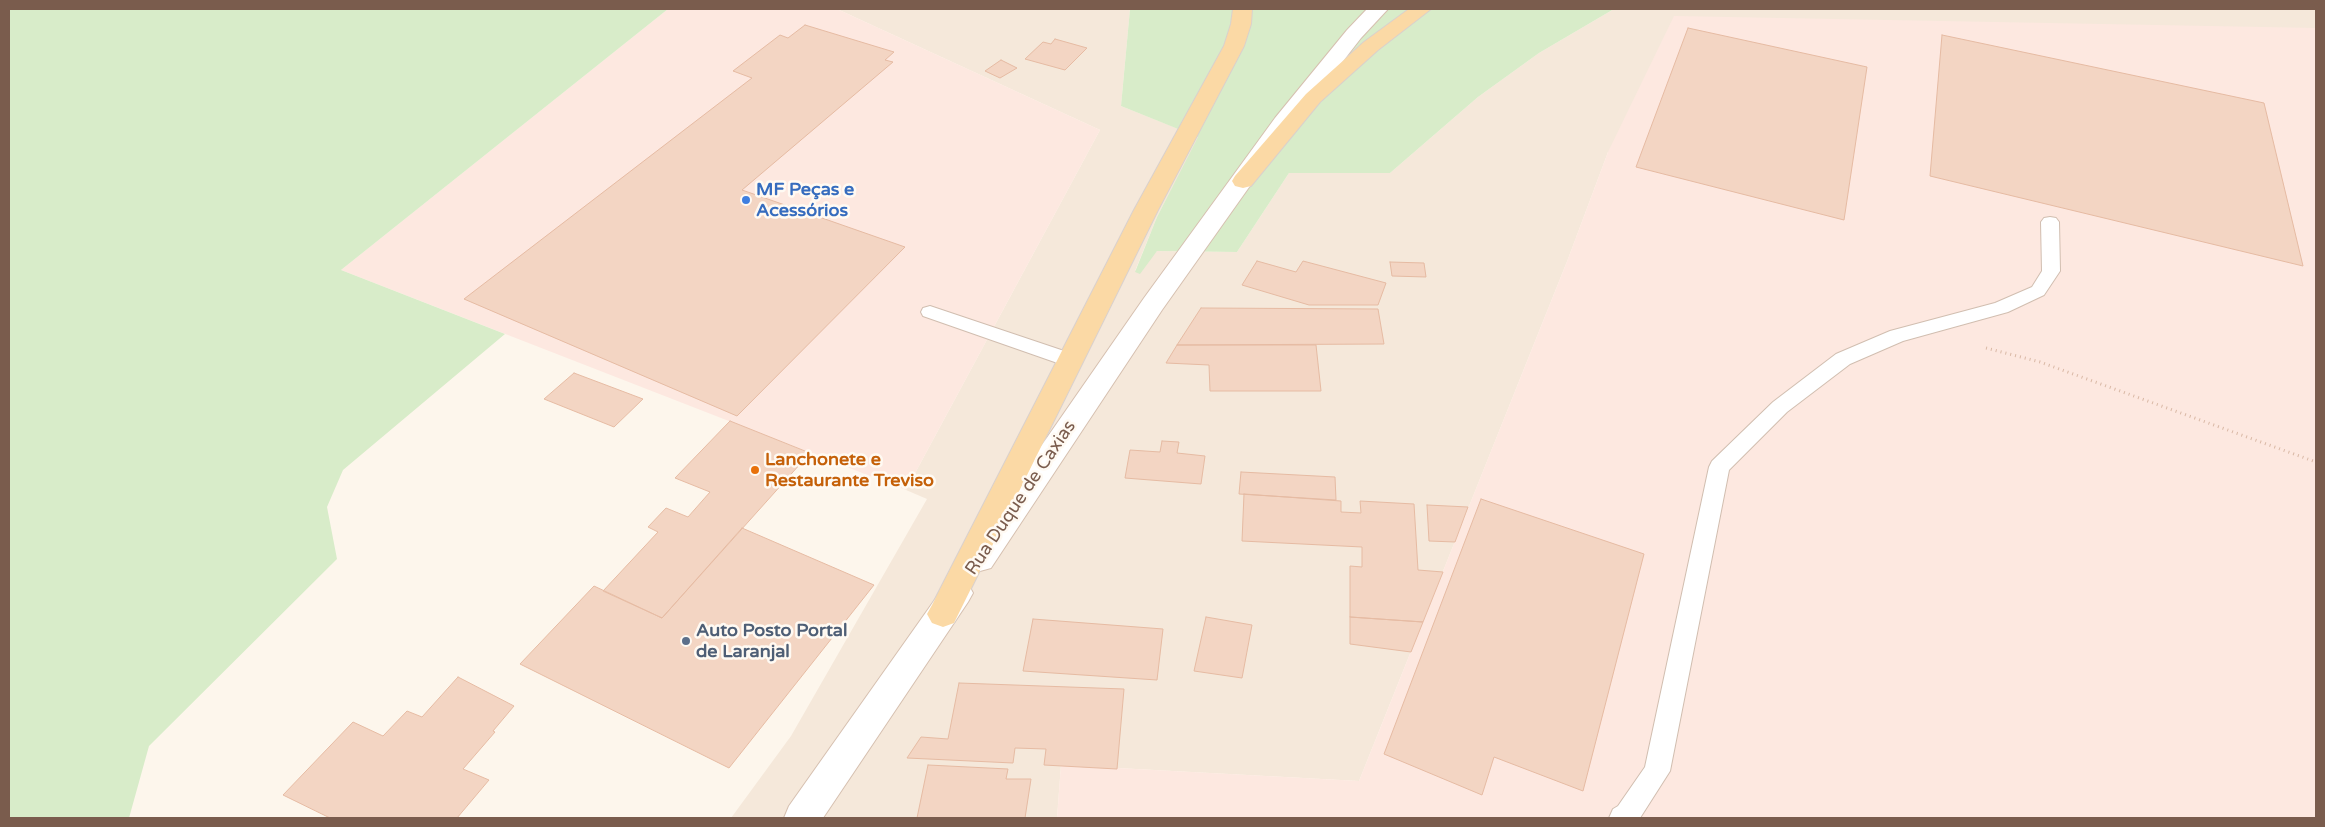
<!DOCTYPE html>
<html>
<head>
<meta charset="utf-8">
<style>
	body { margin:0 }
	#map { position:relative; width:2325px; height:827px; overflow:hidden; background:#fdf6ec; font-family:"Varela Round",sans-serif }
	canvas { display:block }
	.frame { position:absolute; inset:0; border:10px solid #7a5c4d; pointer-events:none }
</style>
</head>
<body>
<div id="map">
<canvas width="2325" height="827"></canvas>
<div class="frame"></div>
</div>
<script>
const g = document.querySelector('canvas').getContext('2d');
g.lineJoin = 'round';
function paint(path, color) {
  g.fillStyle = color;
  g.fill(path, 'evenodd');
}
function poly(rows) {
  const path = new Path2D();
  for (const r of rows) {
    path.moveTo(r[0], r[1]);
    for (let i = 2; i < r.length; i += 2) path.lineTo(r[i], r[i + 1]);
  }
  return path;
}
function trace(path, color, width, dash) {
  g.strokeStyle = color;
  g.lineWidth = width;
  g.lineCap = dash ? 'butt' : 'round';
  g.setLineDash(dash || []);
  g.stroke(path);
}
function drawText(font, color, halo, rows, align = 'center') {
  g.font = font + ' "Varela Round",sans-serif';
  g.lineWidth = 5;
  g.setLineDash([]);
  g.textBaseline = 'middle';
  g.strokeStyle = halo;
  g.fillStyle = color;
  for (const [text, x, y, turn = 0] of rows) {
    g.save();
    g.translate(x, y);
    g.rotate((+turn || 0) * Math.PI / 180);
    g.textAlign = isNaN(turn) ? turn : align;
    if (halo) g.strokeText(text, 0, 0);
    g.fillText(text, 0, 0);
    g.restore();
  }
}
const residential = poly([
	[837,9,1130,9,1121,106,1199,137,1157,217,1135,271,1157,251,1237,252,1289,173,1390,173,1478,97,1539,53,1614,9,2316,9,2316,28,1608,152,1568,259,1359,781,1061,765,1057,818,731,818,791,736,927,499,906,490,1100,130]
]);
const commercial = poly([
	[668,9,837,9,1100,130,906,490,341,270],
	[1674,16,2316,28,2316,818,1057,818,1061,765,1359,781,1568,259,1608,152]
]);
const green = poly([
	[9,9,668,9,341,270,505,334,343,470,327,507,337,559,149,746,129,818,9,818],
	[1130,9,1614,9,1539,53,1478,97,1390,173,1289,173,1237,252,1157,251,1140,274,1135,272,1157,217,1198,137,1121,106]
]);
const building = poly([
	[805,25,894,52,885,60,893,62,742,190,905,247,737,416,464,299,752,78,733,71,780,35,788,38,805,25],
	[1688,28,1867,67,1844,220,1636,167,1688,28],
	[1942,35,2264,103,2303,266,1930,176,1942,35],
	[1055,39,1087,48,1065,70,1025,59,1043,42,1051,44,1055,39],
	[1001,60,1017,68,1000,78,985,71,1001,60],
	[1257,261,1296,272,1303,261,1386,283,1378,305,1309,305,1242,285,1257,261],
	[1390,262,1424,263,1426,277,1392,276,1390,262],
	[1201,308,1378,309,1384,344,1177,345,1201,308],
	[1177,345,1316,345,1321,391,1210,391,1209,365,1166,363,1177,345],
	[574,373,643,399,614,427,544,399,574,373],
	[730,421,810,453,662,618,603,591,658,532,648,527,666,508,688,517,710,492,675,478,730,421],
	[1162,441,1179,442,1177,453,1205,456,1201,484,1125,478,1130,450,1160,452,1162,441],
	[1241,472,1335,477,1336,500,1239,494,1241,472],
	[1244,494,1341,501,1341,512,1361,513,1360,501,1414,504,1418,570,1443,572,1423,622,1350,617,1350,566,1362,567,1362,547,1242,541,1244,494],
	[1481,499,1644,554,1583,791,1494,757,1482,795,1384,754,1481,499],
	[1427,505,1468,507,1455,542,1429,541,1427,505],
	[742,528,874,585,729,768,520,664,594,586,662,618,742,528],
	[1206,617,1252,625,1242,678,1194,671,1206,617],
	[1350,617,1423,622,1411,652,1350,644,1350,617],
	[1033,619,1163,629,1157,680,1023,671,1033,619],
	[458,677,514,706,493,731,495,732,463,769,489,780,457,818,330,818,283,795,353,722,383,736,407,711,422,717,458,677],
	[959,683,1124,689,1117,769,1044,765,1046,749,1015,748,1013,763,907,758,921,737,948,739,959,683],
	[928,765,1008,769,1006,779,1031,779,1025,818,917,818,928,765]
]);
const path = poly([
	[1986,348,2040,362,2316,462]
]);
const lane = poly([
	[2050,217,2056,218,2059,222,2060,271,2044,295,2008,312,1903,341,1850,364,1787,412,1729,470,1670,771,1640,818,1609,818,1613,809,1618,806,1645,767,1709,467,1712,461,1773,402,1836,354,1890,331,1995,303,2032,287,2042,271,2041,222,2044,218,2050,217],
	[930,306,1076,355,1079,360,1076,365,1069,367,923,316,921,312,923,308,930,306]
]);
const secondary = poly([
	[1367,9,1388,9,1361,38,1291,128,1162,310,991,568,980,571,969,568,965,559,969,550,1144,298,1275,118,1347,30,1367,9],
	[957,580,968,584,973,593,968,602,823,818,784,818,789,806,946,584,957,580]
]);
const primary = poly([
	[1233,9,1252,9,1251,24,1244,46,1158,210,954,623,943,627,932,623,927,614,932,605,1134,210,1224,46,1231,24,1233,9],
	[1409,9,1431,9,1378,50,1320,102,1251,186,1243,188,1235,186,1232,181,1235,176,1306,94,1364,42,1409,9]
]);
const markers = [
	[746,200,5,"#3f7fe0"],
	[755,470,5,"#e8710a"],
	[686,641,5,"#5c6f8a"]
];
const shopNames = [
	["MF Peças e",756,190],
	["Acessórios",756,211]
];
const foodNames = [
	["Lanchonete e",765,460],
	["Restaurante Treviso",765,481]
];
const streetNames = [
	["Rua Duque de Caxias",1021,498,-56]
];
const serviceNames = [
	["Auto Posto Portal",696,631],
	["de Laranjal",696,652]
];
paint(residential, '#f5e8da');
paint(commercial, '#fde8e0');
paint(green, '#d8ecc9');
paint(building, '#f3d5c3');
trace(building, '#e6bba3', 1);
trace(lane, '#d1beb0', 2);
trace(secondary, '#d6c0b0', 2);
trace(primary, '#dad1cd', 2);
trace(path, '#d9b8a5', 3, [1, 4]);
paint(lane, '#fff');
paint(secondary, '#fff');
paint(primary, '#fbd9a5');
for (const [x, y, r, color] of markers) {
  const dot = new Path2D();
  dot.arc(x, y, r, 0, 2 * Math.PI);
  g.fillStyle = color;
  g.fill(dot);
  trace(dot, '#fffaf3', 2);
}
drawText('bold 18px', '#366cbe', '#fffaf3', shopNames, 'left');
drawText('bold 18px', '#c56008', '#fffaf3', foodNames, 'left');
drawText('18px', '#7a5c4d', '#fffaf3', streetNames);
drawText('bold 18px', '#4e5e75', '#fffaf3', serviceNames, 'left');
</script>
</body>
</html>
